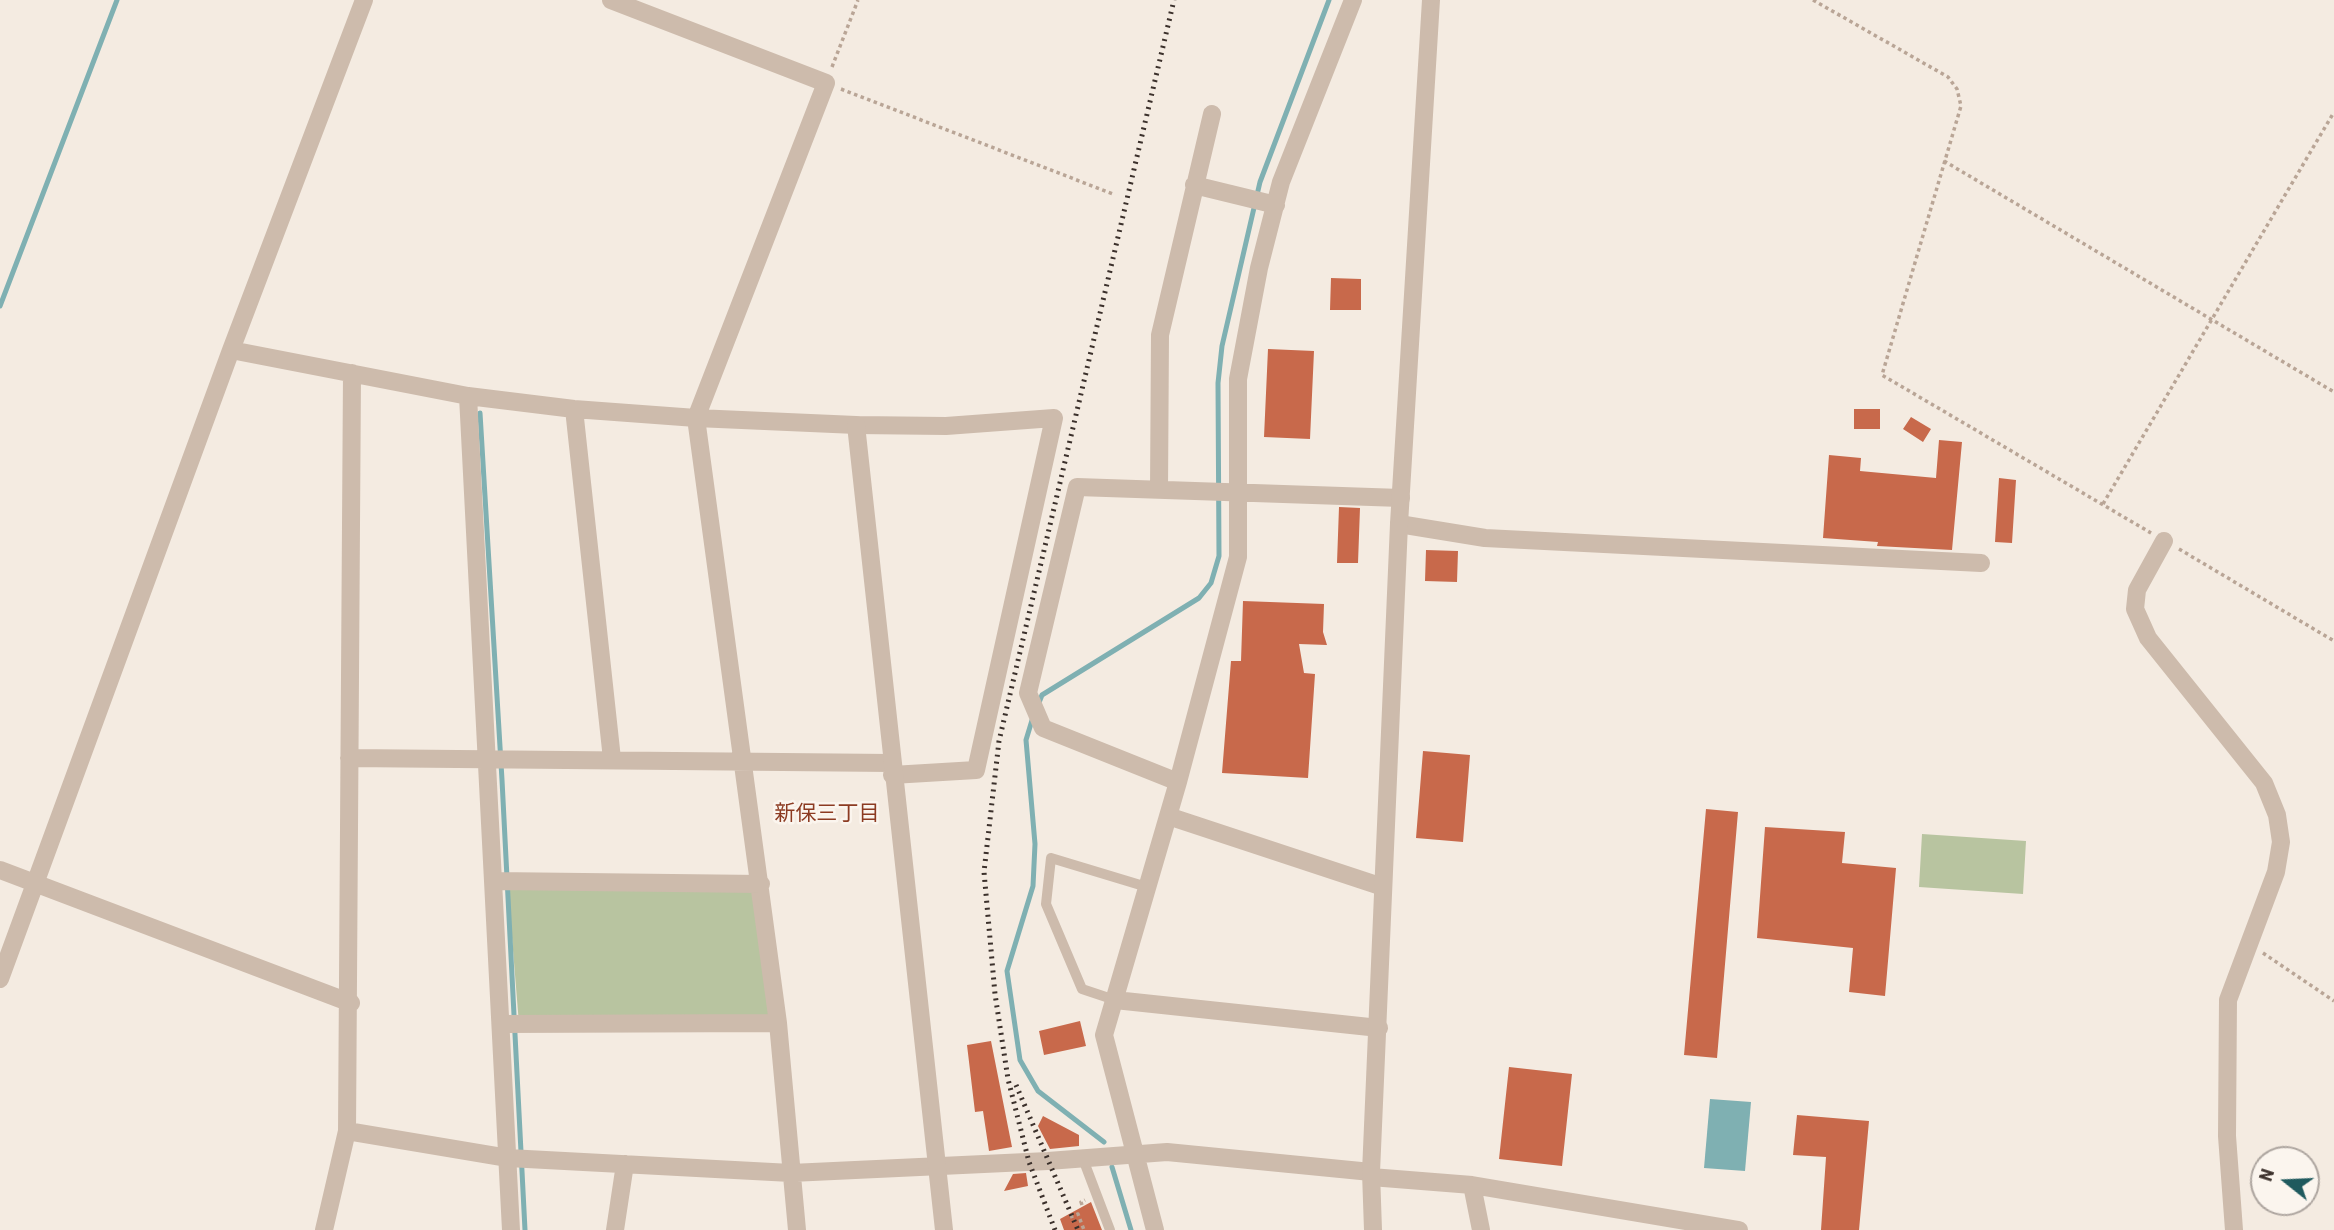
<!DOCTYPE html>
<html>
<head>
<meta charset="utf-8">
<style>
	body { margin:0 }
	#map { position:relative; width:2334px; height:1230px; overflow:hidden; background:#f4ebe1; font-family:"Roboto Condensed",sans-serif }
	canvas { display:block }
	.north { position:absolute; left:2250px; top:1146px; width:70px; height:70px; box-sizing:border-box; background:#fbf5ee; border:2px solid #aea6a0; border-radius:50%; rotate:288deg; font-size:19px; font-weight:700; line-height:28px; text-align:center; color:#3b302b }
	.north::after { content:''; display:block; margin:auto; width:24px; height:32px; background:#1f5a5e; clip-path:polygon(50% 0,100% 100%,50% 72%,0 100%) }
</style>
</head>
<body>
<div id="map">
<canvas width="2334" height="1230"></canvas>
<div class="north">N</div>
</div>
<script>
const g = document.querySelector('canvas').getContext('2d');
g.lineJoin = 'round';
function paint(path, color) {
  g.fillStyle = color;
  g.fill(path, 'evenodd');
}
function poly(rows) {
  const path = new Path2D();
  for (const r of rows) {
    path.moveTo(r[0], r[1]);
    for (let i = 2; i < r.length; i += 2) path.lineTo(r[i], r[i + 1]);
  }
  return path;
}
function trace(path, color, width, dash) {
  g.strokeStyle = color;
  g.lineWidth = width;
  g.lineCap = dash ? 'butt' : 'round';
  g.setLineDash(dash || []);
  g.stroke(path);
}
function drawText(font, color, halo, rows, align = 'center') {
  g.font = font + ' "Roboto Condensed","Noto Sans JP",sans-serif';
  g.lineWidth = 5;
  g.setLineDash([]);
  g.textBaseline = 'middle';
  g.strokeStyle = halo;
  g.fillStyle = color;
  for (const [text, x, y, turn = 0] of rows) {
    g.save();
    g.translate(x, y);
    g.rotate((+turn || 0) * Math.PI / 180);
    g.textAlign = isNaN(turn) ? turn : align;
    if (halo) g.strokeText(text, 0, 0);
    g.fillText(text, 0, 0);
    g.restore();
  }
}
const green = poly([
	[1922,834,2026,841,2023,894,1919,887],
	[761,884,777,1018,519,1024,508,888]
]);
const water = poly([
	[1710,1099,1751,1102,1745,1171,1704,1168]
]);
const stream = poly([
	[0,306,117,0],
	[480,413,502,780,525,1230],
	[1038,705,1042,695,1199,598,1211,583,1219,556,1218,383,1222,346,1260,182,1329,0],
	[1033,717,1026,740,1035,844,1033,886,1007,971,1020,1060,1038,1091,1104,1142],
	[1112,1167,1131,1230]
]);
const building = poly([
	[1331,278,1361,279,1361,310,1330,310],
	[1268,349,1314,351,1310,439,1264,437],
	[1854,409,1880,409,1880,429,1854,429],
	[1911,417,1931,429,1923,442,1903,429],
	[1939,440,1962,442,1952,550,1877,546,1878,542,1823,538,1829,455,1861,458,1860,471,1936,478],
	[1999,478,2016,480,2012,543,1995,542],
	[1339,507,1360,508,1358,563,1337,563],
	[1426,550,1458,551,1457,582,1425,581],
	[1243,601,1324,604,1323,632,1327,645,1299,644,1304,673,1315,674,1308,778,1222,773,1231,661,1241,661],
	[1423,751,1470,755,1463,842,1416,838],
	[1706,809,1738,812,1717,1058,1684,1055],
	[1765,827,1845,832,1842,863,1896,868,1885,996,1849,992,1853,948,1757,938],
	[1080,1021,1086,1046,1044,1055,1039,1031],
	[991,1041,1012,1147,989,1151,983,1111,975,1112,967,1045],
	[1509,1067,1572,1074,1562,1166,1499,1159],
	[1797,1115,1869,1121,1859,1230,1821,1230,1826,1157,1793,1155],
	[1043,1116,1079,1135,1079,1146,1050,1149,1038,1126],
	[1026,1173,1028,1186,1004,1191,1013,1174],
	[1091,1202,1102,1230,1064,1230,1060,1219]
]);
const path = poly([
	[1813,0,1948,77,1957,89,1961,106,1882,375,2151,533],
	[832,67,858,0],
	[841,89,1113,194],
	[1944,161,2334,392],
	[2103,504,2334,112],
	[2179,549,2334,641],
	[2263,953,2334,1001],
	[1082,1205,1081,1202,1085,1200],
	[1070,1217,1078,1214,1084,1230]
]);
const service = poly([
	[1115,1000,1082,989,1046,904,1051,858,1147,887],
	[1083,1159,1110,1230]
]);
const minor = poly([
	[611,0,826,83,696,418,778,1023,797,1230],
	[1194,185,1276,205],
	[231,350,468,396,574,409,696,418,856,425,946,426,1054,418,976,770,892,775],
	[468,396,511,1230],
	[574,409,612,759],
	[1159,490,1160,335,1212,114],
	[1399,524,1485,538,1981,563],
	[2164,541,2137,590,2135,609,2148,638,2264,783,2277,815,2281,842,2276,872,2228,1000,2227,1136,2234,1230],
	[349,758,891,763],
	[1178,782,1043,728,1028,693,1077,487,1401,498],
	[1168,816,1383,887],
	[0,870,351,1003],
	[494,881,761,884],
	[0,979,231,350,364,0],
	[1115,1000,1379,1028],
	[502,1024,778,1023],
	[347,1131,508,1158,791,1173,1048,1161,1167,1152,1371,1172],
	[1371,1177,1472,1185,1739,1230],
	[1472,1185,1481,1230],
	[324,1230,347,1131,352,373],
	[615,1230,625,1164],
	[1155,1230,1104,1035,1178,782,1238,557,1238,379,1259,268,1281,182,1353,0]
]);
const tertiary = poly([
	[856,425,944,1230],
	[1373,1230,1371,1172,1399,524,1431,0]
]);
const rail = poly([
	[1016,1085,1078,1230],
	[1055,1230,1029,1162,1008,1079,995,994,984,872,999,741,1174,0]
]);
const neighbourhoodNames = [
	["新保三丁目",827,815]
];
paint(green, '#b8c4a0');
paint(water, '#7fb0b2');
trace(stream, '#7fb0b2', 5);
paint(building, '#c8694b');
trace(path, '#b9a596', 3.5, [3.5, 3.5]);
trace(service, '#cdbbac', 10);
trace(minor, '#cdbbac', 18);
trace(tertiary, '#cdbbac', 18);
trace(rail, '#3b302b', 5, [2, 5]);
drawText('21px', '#8c3b22', '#fbf5ee', neighbourhoodNames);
</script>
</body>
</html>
